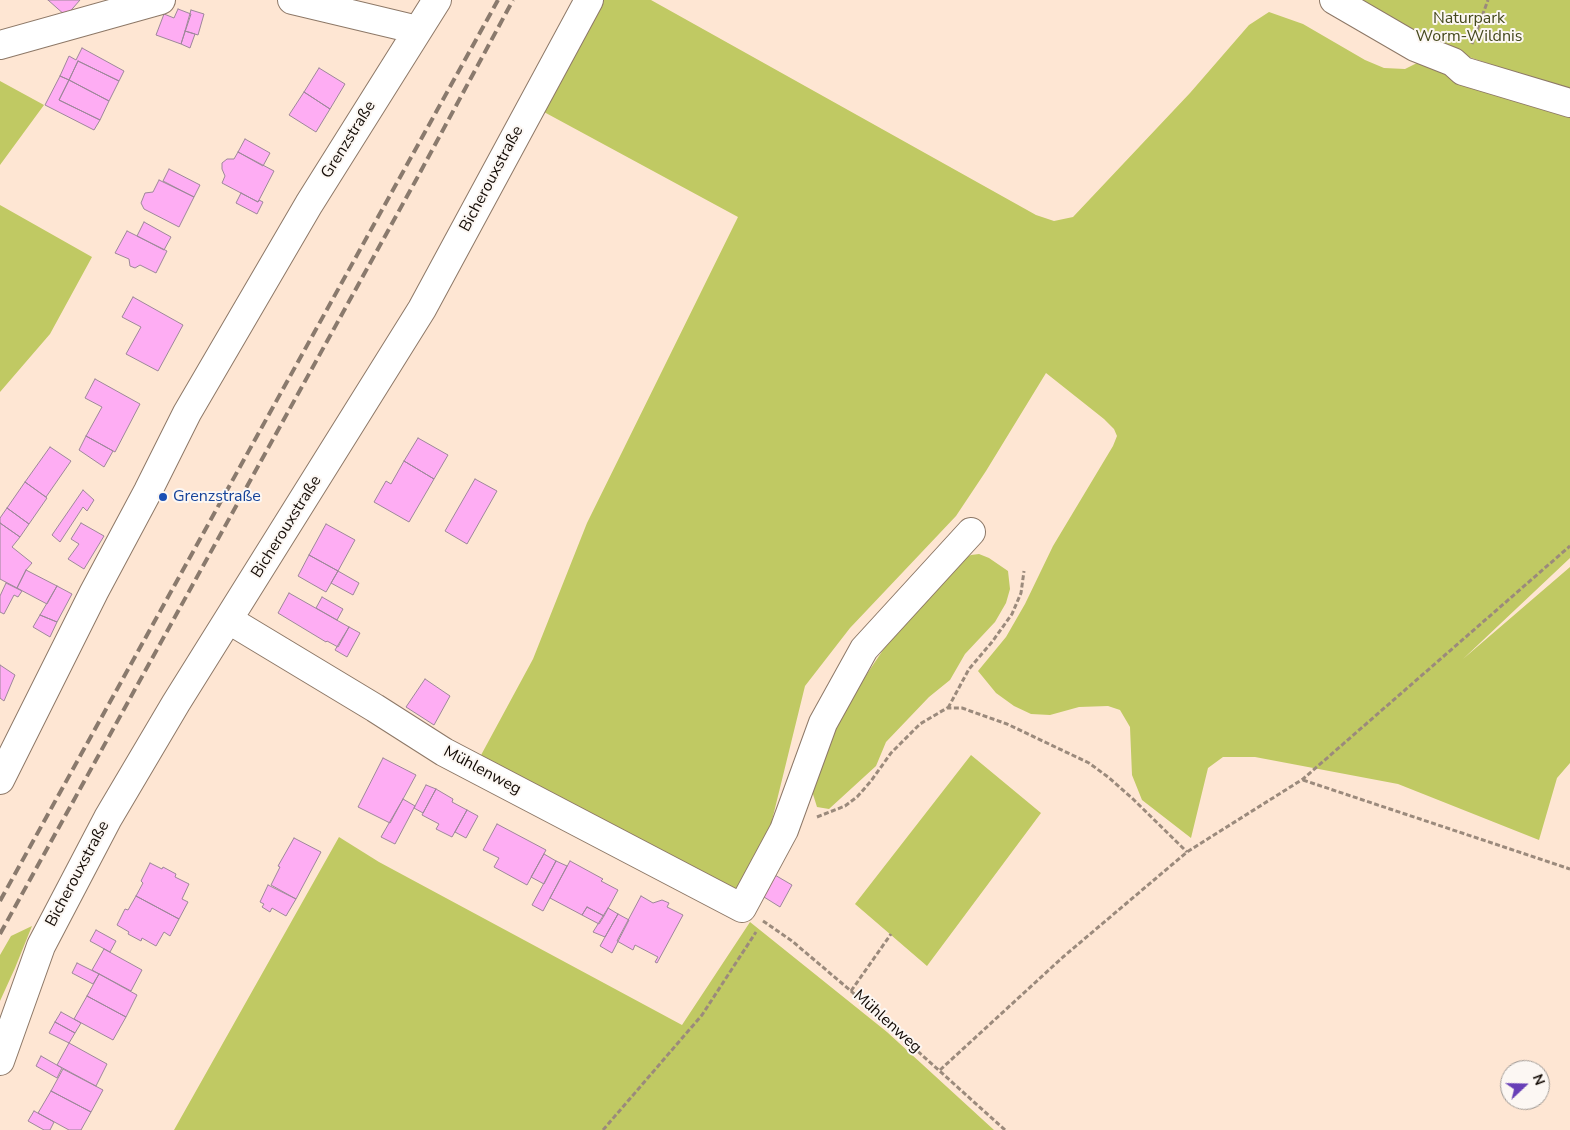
<!DOCTYPE html>
<html>
<head>
<meta charset="utf-8">
<style>
	body { margin:0 }
	#map { position:relative; width:1570px; height:1130px; overflow:hidden; background:#fee6d3; font-family:"Nunito Sans",sans-serif }
	canvas { display:block }
	.north { position:absolute; left:1500px; top:1060px; width:50px; height:50px; box-sizing:border-box; background:#fcf7f3; border:1px solid #9f9994; border-radius:50%; rotate:69deg; font-size:14px; font-weight:700; line-height:20px; text-align:center; color:#140c06 }
	.north::after { content:''; display:block; margin:auto; width:18px; height:22px; background:#683fb7; clip-path:polygon(50% 0,100% 100%,50% 72%,0 100%) }
</style>
</head>
<body>
<div id="map">
<canvas width="1570" height="1130"></canvas>
<div class="north">N</div>
</div>
<script>
const g = document.querySelector('canvas').getContext('2d');
g.lineJoin = 'round';
function paint(path, color) {
  g.fillStyle = color;
  g.fill(path, 'evenodd');
}
function poly(rows) {
  const path = new Path2D();
  for (const r of rows) {
    path.moveTo(r[0], r[1]);
    for (let i = 2; i < r.length; i += 2) path.lineTo(r[i], r[i + 1]);
  }
  return path;
}
function trace(path, color, width, dash) {
  g.strokeStyle = color;
  g.lineWidth = width;
  g.lineCap = dash ? 'butt' : 'round';
  g.setLineDash(dash || []);
  g.stroke(path);
}
function drawText(font, color, halo, rows, align = 'center') {
  g.font = font + ' "Nunito Sans",sans-serif';
  g.lineWidth = 4;
  g.setLineDash([]);
  g.textBaseline = 'middle';
  g.strokeStyle = halo;
  g.fillStyle = color;
  for (const [text, x, y, turn = 0] of rows) {
    g.save();
    g.translate(x, y);
    g.rotate((+turn || 0) * Math.PI / 180);
    g.textAlign = isNaN(turn) ? turn : align;
    if (halo) g.strokeText(text, 0, 0);
    g.fillText(text, 0, 0);
    g.restore();
  }
}
const green = poly([
	[603,0,651,0,1036,215,1054,221,1073,217,1190,93,1249,25,1269,12,1303,24,1365,60,1384,68,1405,69,1427,58,1570,110,1570,558,1463,659,1570,567,1570,763,1557,778,1539,840,1398,784,1255,757,1223,757,1208,768,1191,838,1142,800,1132,775,1130,727,1120,710,1108,706,1079,707,1050,715,1031,714,1014,706,996,693,978,671,1006,637,1025,604,1053,546,1113,446,1117,436,1114,429,1104,419,1046,373,986,471,956,516,850,628,805,686,764,853,740,896,480,757,533,659,587,523,738,217,544,112],
	[1349,0,1570,0,1570,91,1460,54],
	[0,81,44,105,0,165],
	[0,205,92,257,50,334,0,392],
	[979,554,989,558,1008,571,1010,589,1006,603,995,622,965,654,950,680,929,697,886,742,876,766,829,809,817,807,812,791,832,726,883,650,904,623,960,561,971,555],
	[971,755,1041,813,927,966,855,904],
	[339,837,379,862,682,1025,750,922,887,1032,994,1130,174,1130],
	[32,926,15,968,0,1001,0,955,11,936]
]);
const building = poly([
	[48,0,80,0,66,16,48,0],
	[178,9,191,14,181,44,156,35,164,14,174,18,178,9],
	[191,10,204,14,198,35,185,31,191,10],
	[185,31,195,34,190,48,181,44,185,31],
	[82,48,124,71,119,81,78,61,69,80,60,76,69,56,76,60,82,48],
	[78,61,119,81,109,101,69,80,78,61],
	[319,68,345,84,330,109,304,92,319,68],
	[60,76,69,80,59,100,100,120,94,130,45,105,60,76],
	[69,80,109,101,100,120,59,100,69,80],
	[304,92,330,109,316,132,289,115,304,92],
	[245,139,270,153,263,166,238,152,245,139],
	[238,152,274,171,258,202,222,183,225,176,222,169,222,163,227,159,234,159,238,152],
	[169,169,200,185,194,197,163,181,169,169],
	[159,180,194,197,179,227,144,209,141,203,145,193,153,192,159,180],
	[241,193,258,202,259,200,263,202,257,214,236,203,241,193],
	[144,222,171,237,164,250,137,236,144,222],
	[127,231,167,251,156,273,140,265,135,268,130,266,129,259,115,253,127,231],
	[133,297,183,325,158,371,126,354,141,327,122,317,133,297],
	[95,379,140,404,115,452,86,436,102,407,85,398,95,379],
	[86,436,113,451,104,467,79,450,86,436],
	[418,438,448,455,434,479,404,461,418,438],
	[50,447,71,461,46,497,25,482,50,447],
	[404,461,434,479,409,522,374,502,386,481,391,484,404,461],
	[475,479,497,491,467,544,445,531,475,479],
	[25,482,47,498,29,524,7,508,25,482],
	[83,490,94,500,87,511,83,507,60,542,52,535,83,490],
	[7,508,29,524,20,537,0,523,0,518,7,508],
	[0,523,20,537,12,547,32,563,26,570,17,588,0,579,0,523],
	[81,523,104,536,84,569,68,559,79,544,71,539,81,523],
	[326,524,355,540,338,571,309,555,326,524],
	[309,555,338,571,326,592,298,576,309,555],
	[26,570,57,586,47,604,17,588,26,570],
	[338,571,359,583,353,595,331,583,338,571],
	[6,583,22,591,18,597,14,595,4,614,0,612,0,596,6,583],
	[57,586,72,594,57,622,40,615,57,586],
	[289,593,349,627,338,647,327,641,326,642,278,613,289,593],
	[322,597,343,609,337,620,316,608,322,597],
	[40,615,57,622,50,637,33,627,40,615],
	[349,627,360,633,347,657,335,650,349,627],
	[0,665,15,675,4,701,0,698,0,665],
	[425,679,450,696,434,725,406,707,425,679],
	[383,758,416,775,390,823,358,807,383,758],
	[426,785,436,789,423,813,414,808,426,785],
	[436,789,453,799,452,802,467,810,452,837,436,829,439,824,422,815,436,789],
	[403,799,415,806,395,844,381,837,403,799],
	[467,810,478,816,466,838,455,832,467,810],
	[497,824,546,850,527,885,494,867,499,858,483,850,497,824],
	[294,838,321,852,296,899,271,885,280,867,278,866,294,838],
	[544,854,556,861,544,884,531,877,544,854],
	[556,861,567,866,543,911,532,905,556,861],
	[570,861,603,879,601,881,618,890,604,916,587,907,582,915,550,898,570,861],
	[150,863,162,869,163,867,176,874,175,877,189,884,182,899,188,902,179,919,136,896,143,883,141,881,150,863],
	[768,871,792,885,780,907,756,892,768,871],
	[268,885,296,899,286,916,272,908,270,912,262,907,264,904,260,902,268,885],
	[136,896,179,919,170,936,164,932,156,946,142,938,141,941,128,934,129,932,117,925,125,909,128,910,136,896],
	[641,896,653,903,662,900,669,903,667,907,683,915,657,963,655,962,658,957,635,945,633,950,617,941,641,896],
	[587,907,604,916,599,924,582,915,587,907],
	[608,908,618,914,605,937,593,932,608,908],
	[618,914,629,920,612,953,600,946,618,914],
	[96,930,116,941,110,952,90,941,96,930],
	[104,949,142,970,131,991,92,970,104,949],
	[77,963,99,974,93,984,72,973,77,963],
	[99,974,137,995,126,1017,87,996,99,974],
	[87,996,126,1017,113,1040,74,1019,87,996],
	[61,1012,81,1023,75,1033,55,1022,61,1012],
	[55,1022,75,1033,69,1043,49,1033,55,1022],
	[69,1043,107,1064,96,1086,57,1065,69,1043],
	[41,1056,62,1068,57,1078,36,1066,41,1056],
	[63,1069,103,1090,91,1112,51,1091,63,1069],
	[51,1091,91,1112,81,1130,69,1130,38,1113,51,1091],
	[34,1111,54,1122,50,1130,44,1130,28,1121,34,1111]
]);
const path = poly([
	[1472,44,1488,0],
	[948,708,969,669,992,642,1012,614,1021,593,1024,571],
	[1303,780,1570,869],
	[817,817,845,806,857,797,871,781,891,753,920,724,947,708,962,708,1007,724,1089,763,1108,777,1132,798,1187,852],
	[763,921,792,941,851,991,1005,1130],
	[851,991,891,934],
	[940,1070,1063,957,1187,852,1303,779,1570,546],
	[603,1130,702,1015,756,932]
]);
const minor = poly([
	[292,0,418,30],
	[1334,0,1415,47,1453,62,1463,71,1570,103],
	[0,45,161,0],
	[229,620,375,708,444,752,742,908,784,830,823,723,864,649,971,532],
	[0,780,94,592,148,491,187,413,309,204,437,0],
	[0,1061,41,946,108,818,176,703,422,309,589,0]
]);
const rail = poly([
	[0,901,498,0],
	[0,934,416,180,513,0]
]);
const markers = [
	[163,497,5,"#1a4fb4"]
];
const parkNames = [
	["Naturpark",1469,19],
	["Worm-Wildnis",1469,37]
];
const streetNames = [
	["Grenzstraße",349,140,-58],
	["Bicherouxstraße",492,179,-62],
	["Bicherouxstraße",287,527,-58],
	["Mühlenweg",482,771,28],
	["Bicherouxstraße",78,874,-62],
	["Mühlenweg",887,1022,42]
];
const transitNames = [
	["Grenzstraße",173,497]
];
paint(green, '#c0c963');
paint(building, '#feadf3');
trace(building, '#9d8799', 1);
trace(minor, '#8d7867', 30);
trace(path, '#9b8a7c', 3, [5, 2.5]);
trace(minor, '#fff', 28);
trace(rail, '#8a7a6d', 4, [10, 5]);
for (const [x, y, r, color] of markers) {
  const dot = new Path2D();
  dot.arc(x, y, r, 0, 2 * Math.PI);
  g.fillStyle = color;
  g.fill(dot);
  trace(dot, '#fcf7f3', 2);
}
drawText('16px', '#45491e', '#fcf7f3', parkNames);
drawText('16px', '#140c06', '#fcf7f3', streetNames);
drawText('16px', '#164399', '#fcf7f3', transitNames, 'left');
</script>
</body>
</html>
